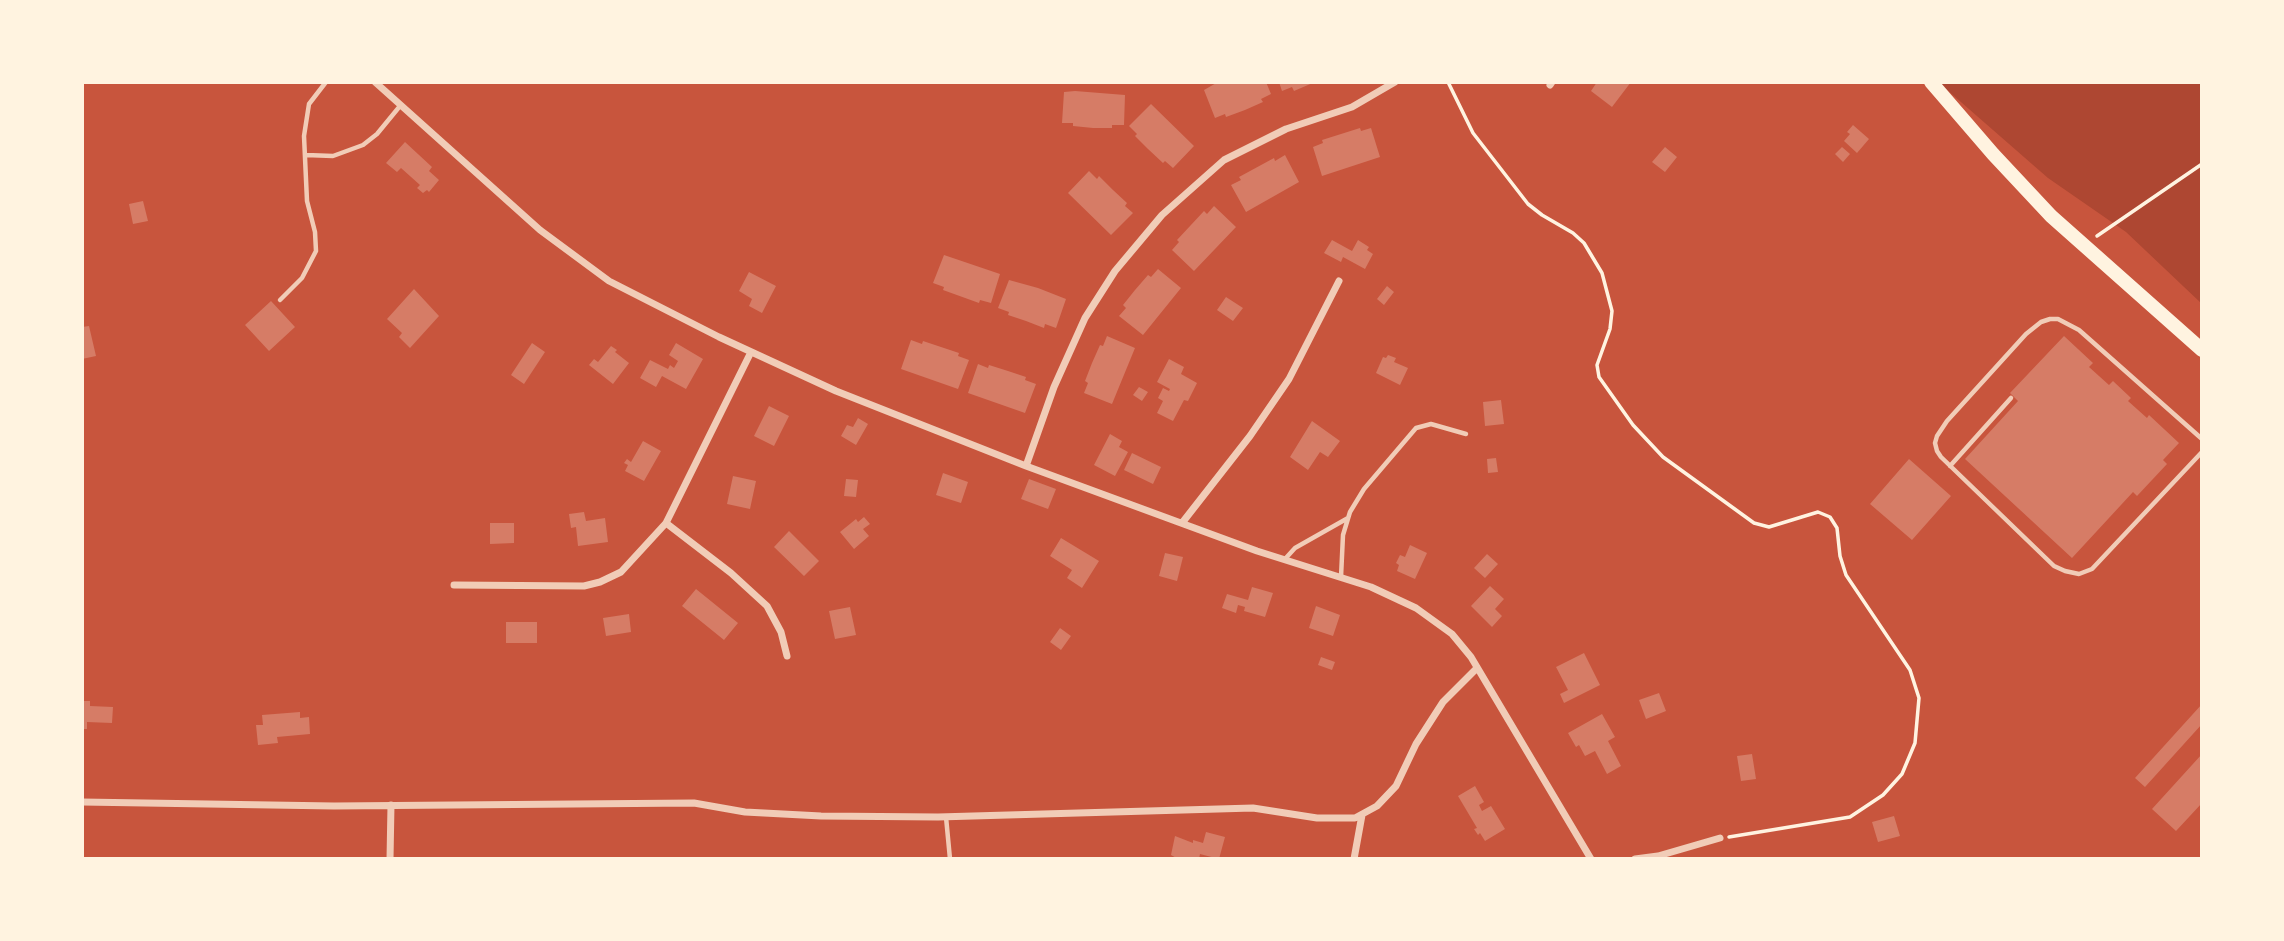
<!DOCTYPE html>
<html>
<head>
<meta charset="utf-8">
<style>
	body { margin:0 }
	#map { position:relative; width:2284px; height:941px; overflow:hidden; background:#c8553d; font-family:"Work Sans",sans-serif }
	canvas { display:block }
	.frame { position:absolute; inset:0; border:84px solid #fff3e0; pointer-events:none }
</style>
</head>
<body>
<div id="map">
<canvas width="2284" height="941"></canvas>
<div class="frame"></div>
</div>
<script>
const g = document.querySelector('canvas').getContext('2d');
g.lineJoin = 'round';
function paint(path, color) {
  g.fillStyle = color;
  g.fill(path, 'evenodd');
}
function poly(rows) {
  const path = new Path2D();
  for (const r of rows) {
    path.moveTo(r[0], r[1]);
    for (let i = 2; i < r.length; i += 2) path.lineTo(r[i], r[i + 1]);
  }
  return path;
}
function trace(path, color, width, dash) {
  g.strokeStyle = color;
  g.lineWidth = width;
  g.lineCap = dash ? 'butt' : 'round';
  g.setLineDash(dash || []);
  g.stroke(path);
}
const green = poly([
	[1938,82,2202,82,2202,304,2126,232,2048,178]
]);
const building = poly([
	[1218,82,1266,82,1271,94,1261,99,1263,102,1245,110,1226,117,1225,114,1215,118,1204,90],
	[1279,82,1315,82,1294,91,1292,87,1282,91],
	[1597,82,1631,82,1612,107,1591,91],
	[1075,91,1125,95,1124,125,1112,125,1112,128,1093,128,1073,126,1073,123,1062,123,1064,92],
	[1151,104,1194,146,1173,168,1165,161,1163,163,1148,149,1135,136,1137,134,1129,126],
	[1853,125,1869,139,1857,153,1844,141,1850,134,1847,132],
	[1360,128,1361,131,1371,128,1380,157,1322,176,1313,147,1323,143,1322,140],
	[405,142,432,167,429,171,439,180,429,192,427,190,423,193,417,188,420,185,401,168,397,172,386,163],
	[1665,147,1677,157,1665,172,1652,162],
	[1842,147,1850,154,1843,162,1835,154],
	[1285,155,1299,182,1246,212,1231,185,1241,180,1239,177,1274,158,1275,161],
	[1089,171,1097,179,1099,176,1113,190,1127,203,1125,206,1133,213,1111,235,1068,193],
	[143,201,148,221,133,224,129,204],
	[1214,206,1236,227,1194,271,1172,250,1179,242,1177,240,1204,211,1207,214],
	[1332,240,1352,251,1358,240,1369,247,1367,250,1373,254,1365,269,1343,257,1341,262,1324,253],
	[944,255,1000,274,991,303,980,300,979,303,943,290,944,287,933,283],
	[1158,269,1181,288,1143,335,1119,316,1126,308,1123,305,1135,290,1148,275,1151,277],
	[749,272,776,286,762,313,749,306,752,299,739,291],
	[1009,280,1038,288,1066,299,1056,328,1045,324,1044,328,1026,321,1008,315,1009,312,998,308],
	[1387,286,1394,292,1384,305,1377,299],
	[414,289,439,316,410,348,399,337,402,333,387,319],
	[1226,297,1243,308,1233,321,1217,310],
	[271,301,295,327,269,351,245,325],
	[89,326,96,356,82,359,82,327],
	[1107,336,1135,348,1112,404,1084,393,1088,383,1085,381,1092,363,1100,345,1103,346],
	[2064,336,2093,363,2089,367,2109,385,2113,381,2131,398,2128,401,2147,418,2149,415,2179,443,2163,460,2167,464,2137,496,2133,492,2072,558,1965,459,2018,401,2010,393],
	[911,340,922,344,923,341,959,353,958,356,969,360,958,389,901,369],
	[532,343,545,352,524,384,511,375],
	[676,343,703,359,686,389,662,376,656,387,640,378,650,360,668,369,670,365,674,368,678,361,669,355],
	[611,346,617,350,615,352,629,363,613,384,589,365,594,359,598,362],
	[1388,355,1396,358,1394,362,1408,368,1400,385,1376,373,1383,357,1386,358],
	[1169,359,1184,367,1181,374,1197,383,1188,401,1184,400,1173,421,1157,413,1163,401,1158,398,1163,388,1169,391,1170,389,1157,382],
	[978,364,988,368,989,365,1008,371,1026,377,1025,380,1036,384,1025,413,968,393],
	[1139,387,1148,392,1142,401,1133,395],
	[1501,400,1504,424,1485,426,1483,402],
	[769,406,789,416,774,446,754,436],
	[858,418,868,424,856,445,841,436,847,425,853,427],
	[1312,421,1340,441,1328,457,1320,452,1308,470,1290,457],
	[1110,434,1122,441,1119,447,1128,452,1115,476,1094,465],
	[643,441,661,451,644,481,625,471,628,465,624,463,627,459,631,462],
	[1132,453,1161,467,1153,484,1124,470],
	[1496,458,1498,472,1488,473,1487,459],
	[1909,459,1951,496,1912,540,1870,504],
	[943,473,968,482,961,503,936,495],
	[733,476,756,481,750,509,727,504],
	[846,479,858,480,856,497,844,496],
	[1029,479,1056,489,1048,509,1021,499],
	[584,512,586,521,605,518,608,542,578,546,576,527,571,528,569,514],
	[864,517,870,524,863,529,869,536,854,549,840,532,856,519,858,522],
	[490,523,514,523,514,543,490,544],
	[789,531,819,561,804,576,774,547],
	[1061,538,1099,561,1082,588,1067,578,1072,570,1050,556],
	[1410,545,1427,553,1415,579,1397,571,1399,565,1396,563,1400,555,1405,557],
	[1165,553,1183,557,1177,581,1159,576],
	[1487,554,1498,564,1485,578,1474,568],
	[1490,586,1504,599,1495,609,1502,616,1492,627,1471,606],
	[1252,587,1273,593,1265,617,1244,611,1245,607,1238,605,1236,613,1222,608,1227,594,1248,600],
	[696,589,738,623,724,640,682,606],
	[1316,606,1340,615,1333,636,1309,628],
	[850,607,856,635,835,639,829,611],
	[629,614,631,632,606,636,603,618],
	[506,622,537,622,537,643,506,643],
	[1060,628,1071,636,1061,650,1050,642],
	[1584,653,1600,685,1564,703,1560,694,1568,690,1556,667],
	[1321,657,1335,662,1332,670,1318,665],
	[1659,693,1666,711,1646,719,1639,700],
	[82,701,90,701,90,706,113,707,112,723,87,722,87,729,82,729],
	[2202,704,2202,724,2145,787,2135,778],
	[300,712,300,718,309,717,310,734,277,737,278,743,258,745,256,725,263,725,262,715],
	[1602,714,1615,737,1608,741,1621,766,1607,774,1595,751,1585,756,1579,745,1576,747,1568,733],
	[1752,754,1756,779,1741,781,1737,756],
	[2202,754,2202,803,2176,831,2152,809],
	[1475,786,1484,802,1479,805,1482,811,1491,806,1505,829,1485,841,1480,833,1478,835,1474,829,1477,828,1458,796],
	[1894,816,1900,836,1878,842,1872,822],
	[1206,832,1225,837,1219,859,1200,854,1199,859,1178,859,1171,855,1175,836,1193,843,1193,840,1203,843]
]);
const path = poly([
	[1448,82,1473,133,1528,204,1542,215,1573,233,1584,243,1602,273,1612,311,1610,329,1597,365,1599,377,1633,425,1663,457,1754,523,1769,527,1818,512,1830,517,1837,528,1840,556,1846,575,1910,670,1919,698,1915,743,1902,774,1883,795,1850,817,1729,837],
	[2097,236,2202,164]
]);
const service = poly([
	[306,155,333,156,363,145,377,134,400,106],
	[280,300,302,278,316,251,315,232,307,201,304,136,309,104,326,82],
	[2202,439,2079,330,2058,319,2050,319,2041,322,2026,334,1947,421,1937,436,1935,443,1937,451,1941,457,2054,566,2065,571,2079,574,2092,569,2202,452],
	[1950,466,2011,398],
	[1285,559,1295,548,1348,518],
	[1341,577,1343,535,1350,512,1364,489,1416,428,1431,424,1466,434],
	[946,817,950,859]
]);
const minor = poly([
	[375,82,540,230,609,281,719,337,836,391,1026,466,1257,551,1371,587,1416,608,1452,634,1471,657,1591,859],
	[1550,85,1552,82],
	[1026,466,1054,387,1085,318,1115,271,1162,215,1224,160,1286,129,1352,107,1395,82],
	[666,523,731,573,767,606,781,632,787,656],
	[1182,523,1250,436,1289,379,1339,281],
	[454,585,584,586,600,582,621,572,666,523,751,352],
	[82,802,334,806,694,803,745,812,821,816,938,817,1253,808,1317,818,1355,818,1377,806,1396,786,1416,744,1443,702,1477,668],
	[390,859,391,805],
	[1354,859,1362,815],
	[1635,859,1658,856,1720,838]
]);
const secondary = poly([
	[1931,82,1993,154,2051,216,2202,350]
]);
paint(green, '#ae4732');
paint(building, '#d67c66');
trace(path, '#fff3e0', 3.5);
trace(service, '#f1ccb7', 4.5);
trace(minor, '#f1ccb7', 7);
trace(secondary, '#fff3e0', 14);
</script>
</body>
</html>
